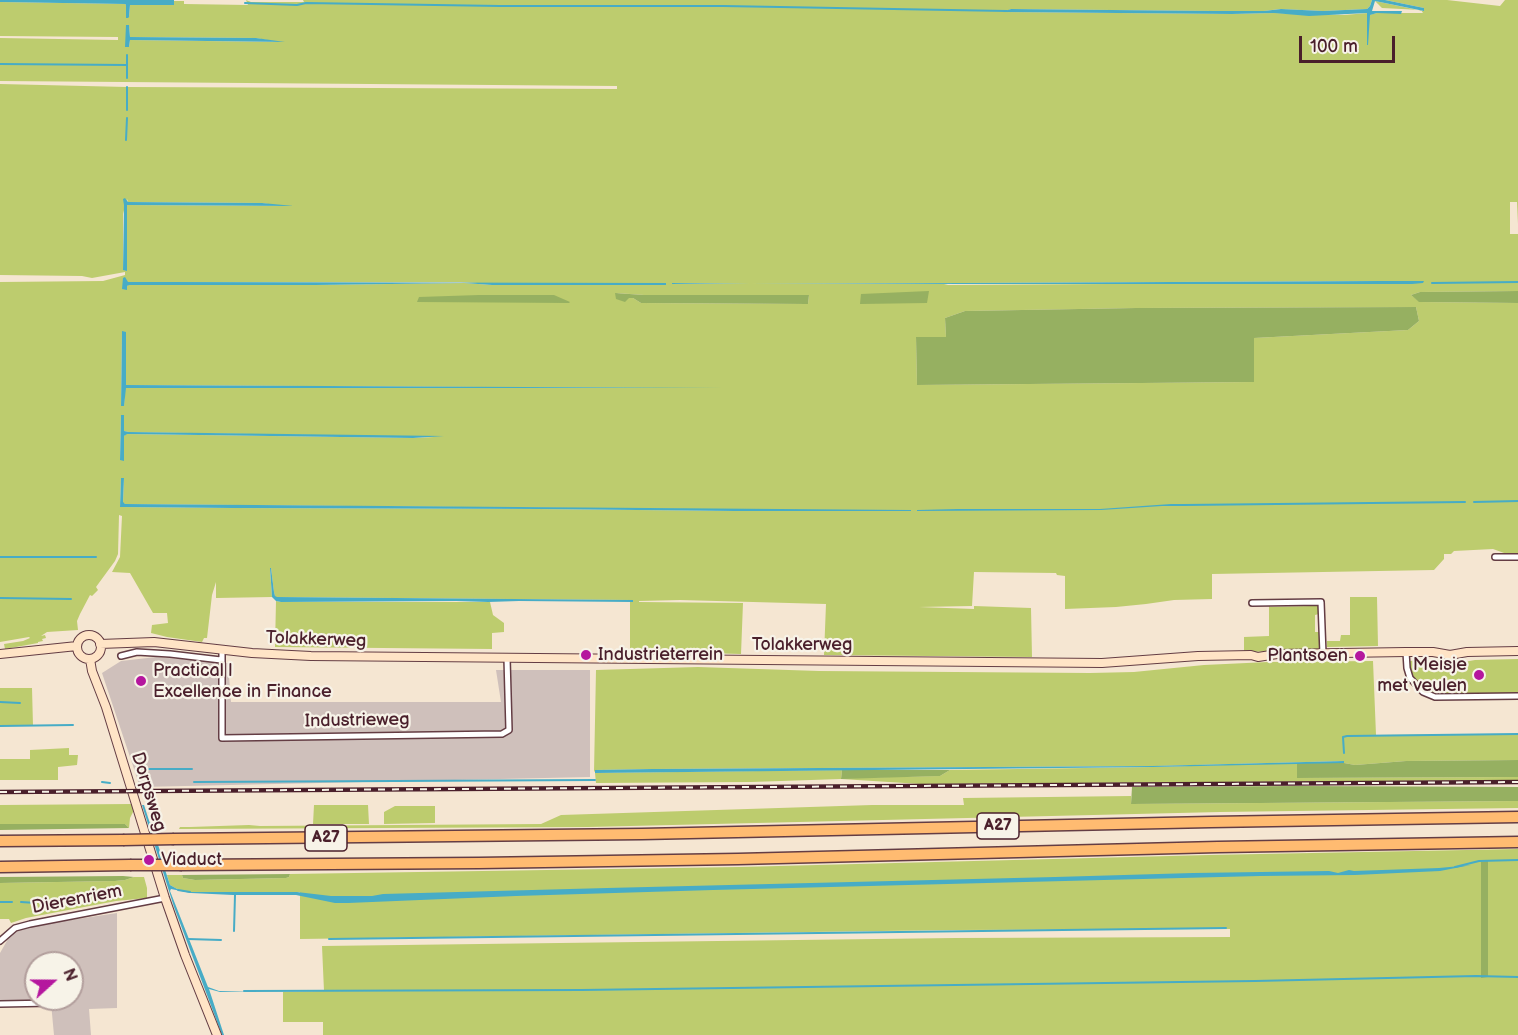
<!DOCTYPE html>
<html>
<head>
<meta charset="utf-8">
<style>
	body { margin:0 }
	#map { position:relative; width:1518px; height:1035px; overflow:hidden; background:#f5e6d2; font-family:"Balsamiq Sans",sans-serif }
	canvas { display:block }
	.north { position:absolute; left:24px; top:951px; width:60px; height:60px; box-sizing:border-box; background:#f7f3e8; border:2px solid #b29e9c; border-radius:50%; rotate:69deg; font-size:16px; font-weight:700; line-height:24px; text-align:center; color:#4a1f2b }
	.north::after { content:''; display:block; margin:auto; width:21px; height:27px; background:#b5179e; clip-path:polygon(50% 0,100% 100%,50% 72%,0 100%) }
	.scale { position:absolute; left:1299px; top:36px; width:96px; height:27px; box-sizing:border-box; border:3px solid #4a1f2b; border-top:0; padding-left:8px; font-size:18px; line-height:21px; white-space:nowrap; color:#4a1f2b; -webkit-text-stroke:4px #f7f3e8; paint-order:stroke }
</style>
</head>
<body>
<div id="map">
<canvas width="1518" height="1035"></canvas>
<div class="north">N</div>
<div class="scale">100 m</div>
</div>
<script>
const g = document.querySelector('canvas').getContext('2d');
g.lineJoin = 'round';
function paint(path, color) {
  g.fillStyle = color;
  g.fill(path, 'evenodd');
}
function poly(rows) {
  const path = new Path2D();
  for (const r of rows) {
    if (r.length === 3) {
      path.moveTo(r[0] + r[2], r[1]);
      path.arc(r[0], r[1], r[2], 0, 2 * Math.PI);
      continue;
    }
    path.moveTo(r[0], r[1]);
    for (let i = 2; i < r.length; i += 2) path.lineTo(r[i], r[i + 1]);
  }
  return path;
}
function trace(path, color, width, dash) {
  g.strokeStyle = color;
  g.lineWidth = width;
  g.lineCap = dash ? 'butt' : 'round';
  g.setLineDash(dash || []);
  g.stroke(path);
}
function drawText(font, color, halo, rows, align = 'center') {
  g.font = font + ' "Balsamiq Sans",sans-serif';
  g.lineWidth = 4.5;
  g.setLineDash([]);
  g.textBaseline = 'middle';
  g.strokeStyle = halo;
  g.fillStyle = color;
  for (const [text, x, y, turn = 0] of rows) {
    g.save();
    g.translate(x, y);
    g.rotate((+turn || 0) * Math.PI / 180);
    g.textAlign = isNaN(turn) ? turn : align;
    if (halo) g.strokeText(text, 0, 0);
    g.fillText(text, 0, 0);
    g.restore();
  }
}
const industrial = poly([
	[156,657,228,663,231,702,501,702,496,670,590,670,590,777,140,787,102,673,121,661],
	[117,913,117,1008,89,1009,91,1035,54,1035,51,1003,0,1004,0,953,12,932,25,927],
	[36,963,72,963,72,999,36,999]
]);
const green = poly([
	[246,0,251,2,304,2,303,0,1372,0,1370,6,1367,9,1323,11,1280,9,1264,11,1213,11,1011,9,1004,12,1232,14,1274,13,1344,15,1368,13,1367,45,1369,15,1377,13,1423,13,1421,10,1382,8,1375,1,1423,11,1424,8,1385,0,1447,0,1500,6,1505,0,1518,0,1518,224,1517,202,1510,202,1510,234,1518,234,1518,291,1420,292,1411,295,1420,302,1518,303,1518,558,1493,549,1454,551,1451,554,1444,554,1444,559,1434,570,1212,574,1212,599,1174,600,1146,604,1116,607,1065,609,1065,576,1057,575,1056,573,974,572,972,606,919,607,974,609,974,606,1031,608,1032,657,824,655,826,604,680,600,639,601,639,602,743,603,741,654,630,651,630,600,277,597,275,597,274,592,271,568,270,569,272,597,216,598,216,582,212,595,207,638,204,638,202,642,167,637,151,633,152,625,168,623,167,613,153,613,130,573,112,572,120,557,122,516,119,515,118,554,115,561,96,587,98,590,92,596,90,595,80,614,77,621,78,630,47,632,41,636,45,635,46,638,42,639,43,641,38,642,38,643,5,649,4,644,23,641,30,638,29,637,0,642,0,282,103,281,125,275,125,272,92,278,82,276,0,275,0,84,127,87,617,89,617,86,0,81,0,38,118,40,118,37,0,36,0,2,125,4,126,5,126,17,129,17,130,5,174,5,174,1,184,1,184,4,248,5],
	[126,26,129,26,130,37,256,38,278,42,130,40,129,47],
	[127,199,128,202,262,203,281,206,127,205,127,270,123,270,123,214],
	[1379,281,1424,282,948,285,944,284,672,284,672,283,750,284],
	[127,282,460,282,494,284,665,283,666,285,492,285,464,283,316,285,128,285,127,286,127,289,122,289],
	[616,293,644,295,809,295,808,304,641,303,633,298,629,298],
	[1416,307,1419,321,1408,330,1254,338,1254,382,917,385,916,337,946,337,945,318,965,311,1136,308],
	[122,332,126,332,125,385,659,388,125,388,124,406,121,406],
	[121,415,124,415,124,431,129,432,434,437,413,438,126,434,124,436,124,460,120,460],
	[121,478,124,478,123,503,125,504,911,511,734,511,539,509,232,508,120,507],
	[1350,597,1377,597,1378,646,1327,647,1327,641,1340,641,1341,635,1350,635],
	[276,601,281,602,490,602,493,615,504,623,504,632,492,633,492,649,275,647],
	[1311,604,1319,605,1319,614,1315,615,1315,632,1320,632,1319,650,1244,652,1244,637,1269,636,1269,605,1270,607,1311,606],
	[1518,659,1518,693,1474,694,1436,693,1428,691,1422,687,1416,681,1411,674,1408,661,1431,660,1438,663,1464,662,1475,660],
	[1373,661,1376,735,1518,734,1518,760,1406,761,1355,765,1344,763,1344,761,1157,766,652,769,596,770,594,772,596,670,698,667,819,671,1090,673,1134,672,1204,665,1268,662],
	[0,688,32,688,33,726,0,726],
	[69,748,69,755,78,755,77,765,58,767,58,780,0,780,0,759,30,759,30,750],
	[1297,763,1298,778,1518,777,1518,780,921,784,841,779,751,782,596,783,595,773,842,770,841,778,940,776,950,770,1153,767],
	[1131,796,1131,804,1518,801,1518,808,1220,812,588,827,179,829,180,827,190,827,249,825,260,826,541,824,561,815,872,805,964,805,963,798],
	[132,804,134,810,130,818,129,828,125,824,0,824,0,805],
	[314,805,368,805,369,824,313,824],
	[395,806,435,806,435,823,384,824,384,812],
	[1518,849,1518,1035,323,1035,323,1022,283,1022,283,992,324,991,322,946,955,938,1230,937,1230,929,953,930,300,939,300,892,191,892,179,890,170,885,167,875,182,875,183,878,195,880,286,878,289,877,290,874,739,867,1209,855],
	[134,877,144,877,147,888,147,898,116,901,26,918,11,923,9,919,0,919,0,883,115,881,125,880]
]);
const forest = poly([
	[929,291,927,303,860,304,861,294],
	[1518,291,1518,303,1419,302,1411,295,1420,292],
	[615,293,644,295,809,295,808,304,641,303,633,298,629,298,625,302,616,299],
	[479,295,554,295,570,302,569,303,417,302,419,297],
	[1416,307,1419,321,1408,330,1254,338,1254,382,917,385,916,337,946,337,945,318,965,311,1136,308],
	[1518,760,1518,777,1297,778,1297,763,1344,763,1355,765,1406,761],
	[842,770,950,770,940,776,841,779],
	[1297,786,1518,787,1518,801,1131,804,1132,787],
	[0,824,125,824,129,828,0,830],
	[1488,861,1488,977,1481,978,1481,862],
	[290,874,289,877,286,878,195,880,183,878,182,875],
	[123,876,134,877,125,880,115,881,0,883,0,877]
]);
const water = poly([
	[0,0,174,0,174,5,130,5,129,17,128,18,126,18,126,5,125,4,0,2],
	[1372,0,1385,0,1424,8,1424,11,1375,1,1372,11,1402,11,1401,14,1377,13,1370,15,1368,45,1367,45,1367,13,1309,16,1274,13,1232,14,1002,12,1011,9,1213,11,1264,11,1281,9,1323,11,1367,9,1370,6],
	[126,25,129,25,130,37,256,38,285,42,130,40,129,47,125,47],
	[125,198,128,202,262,203,294,206,127,205,127,271,123,270,124,205,123,199],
	[125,277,128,282,175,282,666,283,666,285,492,285,464,283,316,285,129,285,127,286,127,290,122,289,123,278],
	[1379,281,1424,281,1423,283,1412,284,672,284,672,283,750,284],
	[122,331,126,332,126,385,722,388,126,388,124,406,121,406],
	[121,415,124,415,124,431,129,432,444,436,413,438,127,434,124,436,124,461,120,460],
	[121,478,124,478,123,502,125,504,911,510,911,511,734,511,539,509,232,508,120,507],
	[1171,504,1186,504,1186,506,1162,506,1101,510,917,511,917,510,958,509,1100,509],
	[270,568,271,568,274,592,275,596,277,597,633,600,633,602,519,601,488,602,456,601,281,602,276,601,272,597],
	[1344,761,1344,763,1153,767,595,773,595,770,652,769,1152,766],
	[142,805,144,805,170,885,179,890,191,892,297,892,331,896,372,896,383,894,607,888,1055,877,1193,873,1329,871,1338,873,1349,870,1354,871,1439,868,1471,865,1440,871,1355,875,1260,876,713,890,516,896,348,903,335,903,296,895,233,895,191,893,171,889,170,891,208,987,219,991,254,991,220,992,209,989,224,1035,222,1035,174,907]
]);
const stream = poly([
	[245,3,297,5,306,3,500,6,723,6,1007,11],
	[127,55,127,78],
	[0,64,127,65],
	[127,110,127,87],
	[126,140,127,118],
	[1432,283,1518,282],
	[1474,502,1518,501],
	[1183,505,1465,502],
	[0,557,96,557],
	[0,598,71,599],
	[0,702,20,703],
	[0,726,73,725],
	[1344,753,1343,737,1347,736,1518,734],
	[142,769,192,769],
	[102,782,110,783],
	[194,782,595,780],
	[150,823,155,837],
	[156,842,161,857],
	[1455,867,1479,861,1518,860],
	[178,890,190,892],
	[0,902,12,902],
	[21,902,36,903],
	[234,931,235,895],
	[188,939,221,940],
	[329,939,1226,928],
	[244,991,581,990,1255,981,1476,976,1518,977]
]);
const street = poly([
	[1495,557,1518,557],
	[1252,603,1321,602,1323,654],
	[222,649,222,738,502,734,509,730,507,658],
	[1406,652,1407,668,1410,678,1423,692,1435,697,1518,696],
	[121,656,137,652,170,654,221,660],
	[0,941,15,928,30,924,165,898],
	[0,1004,52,1003]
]);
const secondary = poly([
	[89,647,12],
	[100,644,154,642,252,653,311,656,1102,663,1198,656,1251,655,1258,657,1277,654,1406,652,1433,652,1450,655,1467,652,1518,651],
	[0,654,77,646],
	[90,659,92,671,106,707,165,898,185,955,217,1035]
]);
const highway = poly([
	[174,839,642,834,1211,822,1518,817],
	[0,841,123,840],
	[182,865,479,863,738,859,1218,847,1518,842],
	[0,867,130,865]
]);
const rail = poly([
	[0,792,1518,782]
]);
const highwayBridge = poly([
	[123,840,174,839],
	[130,865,182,865]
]);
const markers = [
	[586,655,6,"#b5179e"],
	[1360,656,6,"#b5179e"],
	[1479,675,6,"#b5179e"],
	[141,681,6,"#b5179e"],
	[149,860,6,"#b5179e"]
];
const shields = [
	[998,826,42],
	[326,838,42]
];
const shieldNames = [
	["A27",998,826],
	["A27",326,838]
];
const streetNames = [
	["Tolakkerweg",316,640,2],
	["Tolakkerweg",802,645],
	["Industrieweg",357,721,-1],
	["Dorpsweg",148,792,73],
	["Dierenriem",77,900,-11]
];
const poiNames = [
	["Industrieterrein",598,655],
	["Plantsoen",1348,656,"right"],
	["Meisje",1467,665,"right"],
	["met veulen",1467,686,"right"],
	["Practical |",153,671],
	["Excellence in Finance",153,692],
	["Viaduct",161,860]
];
paint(industrial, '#cfc0bb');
paint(green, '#bdcc6e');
paint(forest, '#96b061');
paint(water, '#47acc6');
trace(stream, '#47acc6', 2);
trace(street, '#643d44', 8);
trace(secondary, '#643d44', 10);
trace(highway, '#643d44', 13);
trace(street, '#fff', 5);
trace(secondary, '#ffe4c6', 8);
trace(highway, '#ffbb71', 10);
trace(rail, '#4a1f2b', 4.5);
trace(rail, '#f7f3e8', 2, [7]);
trace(highwayBridge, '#643d44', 13, []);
trace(highwayBridge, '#ffbb71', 10);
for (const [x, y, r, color] of markers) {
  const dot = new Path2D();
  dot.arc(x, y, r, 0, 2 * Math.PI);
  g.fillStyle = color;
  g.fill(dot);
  trace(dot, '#f7f3e8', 2);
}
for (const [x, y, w] of shields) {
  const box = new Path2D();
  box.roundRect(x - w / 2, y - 13, w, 26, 4.5);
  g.fillStyle = '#f7f3e8';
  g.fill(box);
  trace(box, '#4a1f2b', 1.5);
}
drawText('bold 16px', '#4a1f2b', null, shieldNames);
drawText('18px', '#4a1f2b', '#f7f3e8', streetNames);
drawText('18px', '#4a1f2b', '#f7f3e8', poiNames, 'left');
</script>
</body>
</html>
